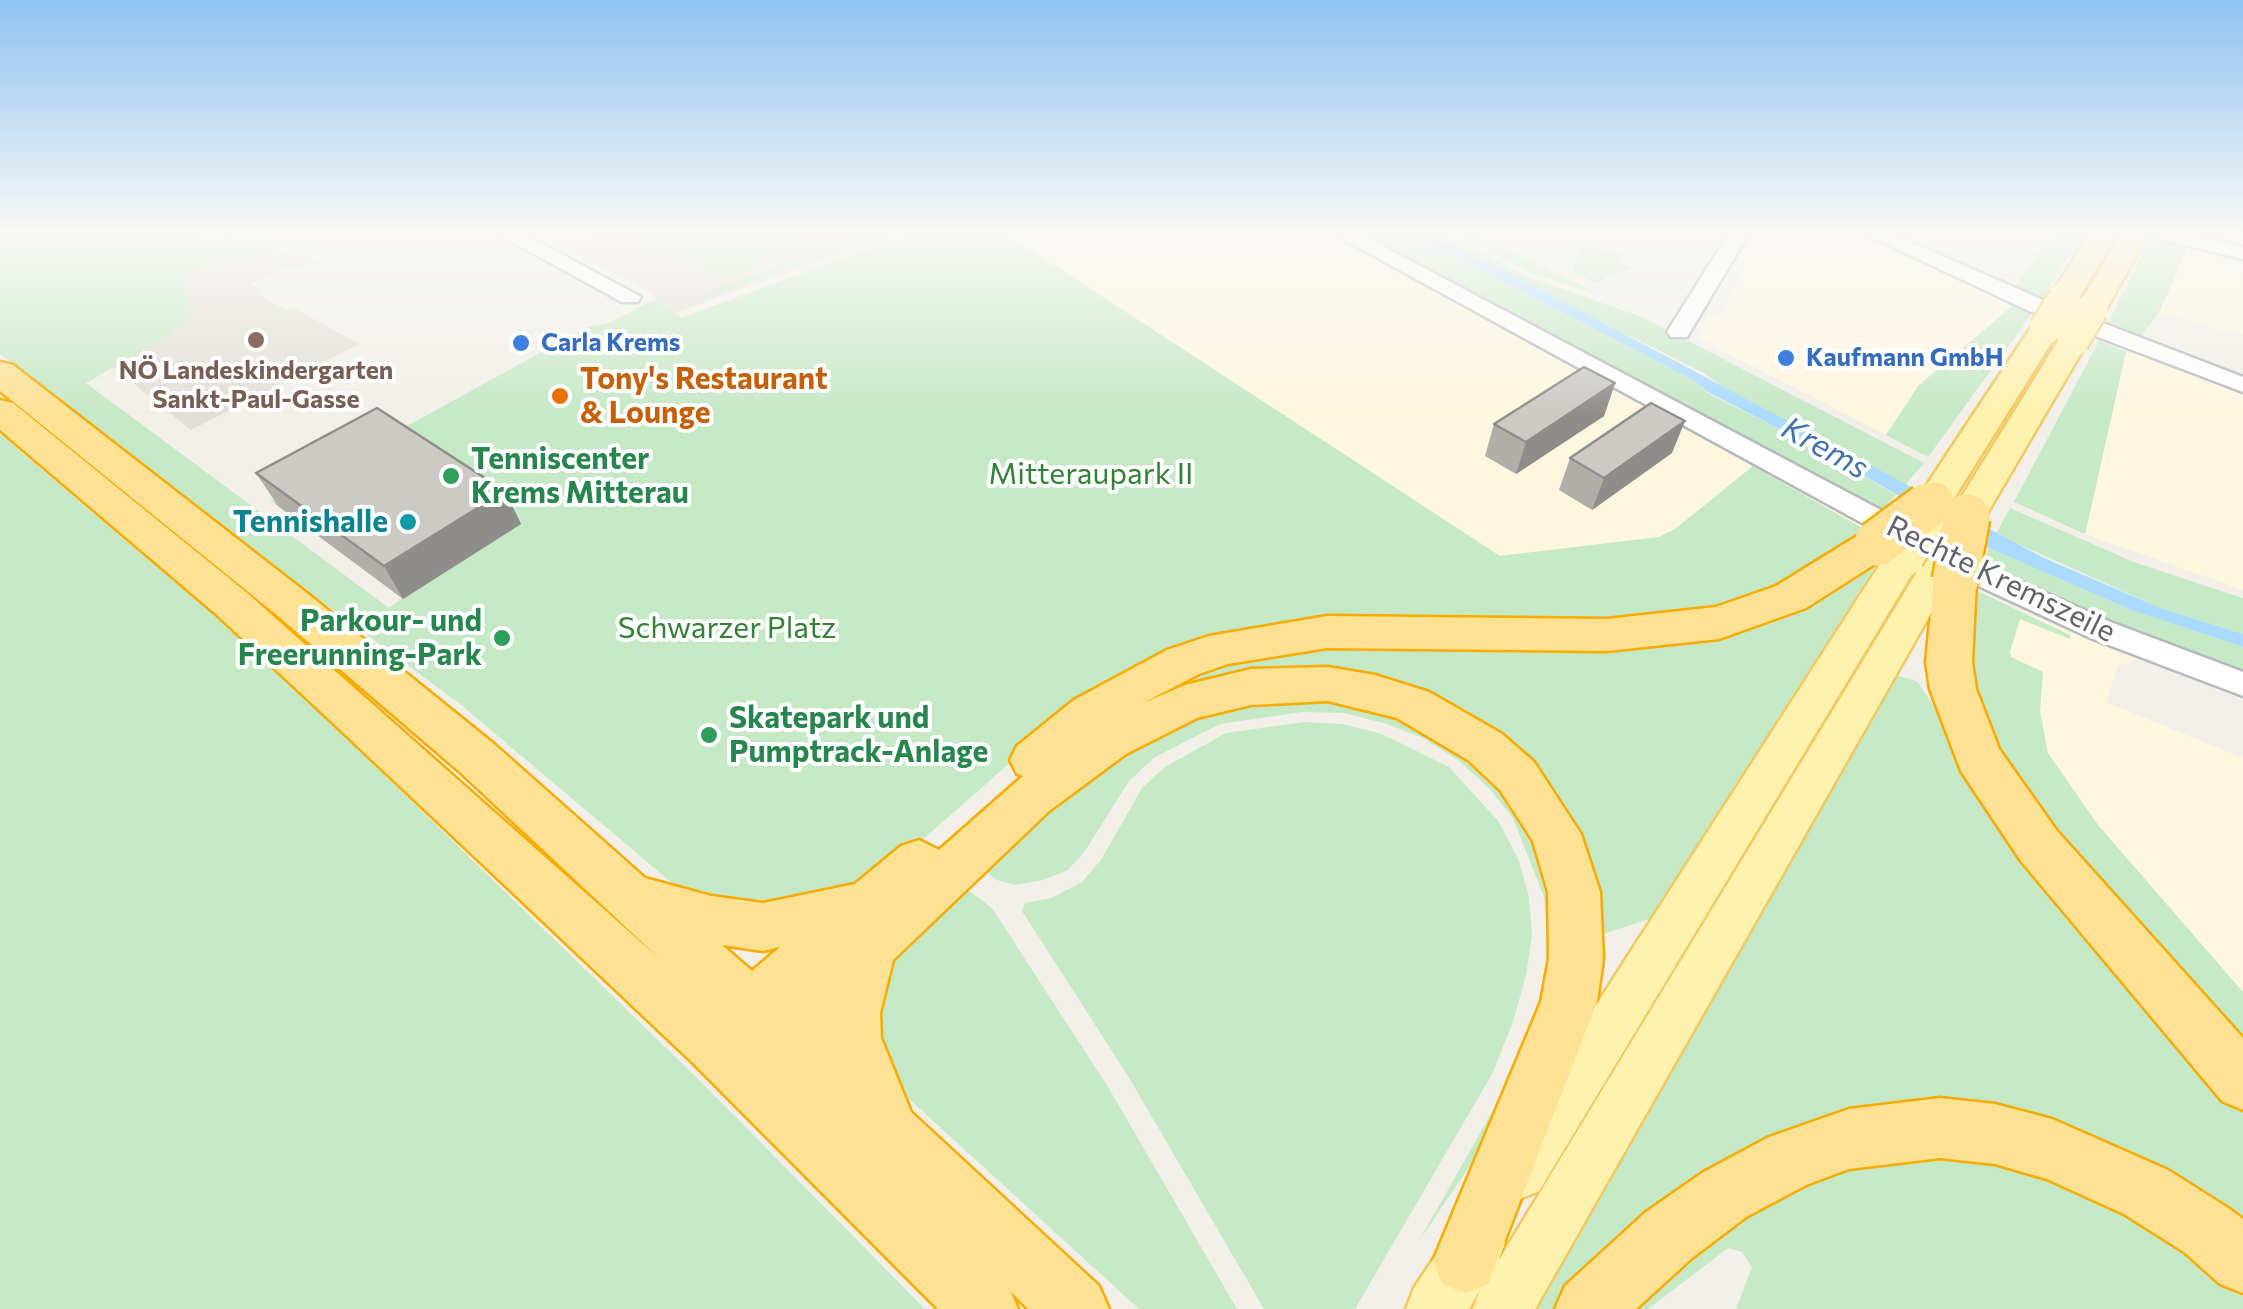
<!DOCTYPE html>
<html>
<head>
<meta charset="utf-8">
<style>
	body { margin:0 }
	canvas { display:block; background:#f1efe8 }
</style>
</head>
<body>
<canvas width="2243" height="1309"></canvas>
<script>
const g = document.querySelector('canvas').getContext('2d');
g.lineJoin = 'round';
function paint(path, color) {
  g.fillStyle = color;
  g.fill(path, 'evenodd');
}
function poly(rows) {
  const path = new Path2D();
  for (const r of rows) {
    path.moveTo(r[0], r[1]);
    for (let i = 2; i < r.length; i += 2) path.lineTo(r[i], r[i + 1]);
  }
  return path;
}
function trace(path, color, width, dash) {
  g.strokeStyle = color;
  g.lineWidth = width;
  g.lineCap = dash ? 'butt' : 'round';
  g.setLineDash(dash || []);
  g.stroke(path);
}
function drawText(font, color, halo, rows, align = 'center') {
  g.font = font + ' Commissioner,sans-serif';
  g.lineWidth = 8;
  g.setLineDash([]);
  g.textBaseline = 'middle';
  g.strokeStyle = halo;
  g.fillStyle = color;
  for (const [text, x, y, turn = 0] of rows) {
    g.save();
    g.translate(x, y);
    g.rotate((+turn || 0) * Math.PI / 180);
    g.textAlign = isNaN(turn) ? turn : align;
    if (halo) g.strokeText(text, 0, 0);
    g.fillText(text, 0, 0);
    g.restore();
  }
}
const commercial = poly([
	[1005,233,1352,233,1881,512,1864,529,1753,467,1675,530,1659,537,1500,556],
	[1754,233,1863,233,2016,303,1918,386,1886,435,1696,337,1709,312,1720,315,1746,268,1735,263],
	[2153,233,2243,233,2243,335,2159,313,2188,247,2150,238],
	[2139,337,2243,378,2243,590,2085,534,2126,352],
	[2013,608,2137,659,2118,666,2106,702,2243,758,2243,1013,2086,831,2005,685]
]);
const education = poly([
	[599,233,894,233,675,313,645,289,575,252],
	[265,254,305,255,318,262,275,272,251,284,262,291,258,294,286,310,292,307,359,344,191,430,112,366,168,336,193,313,181,278,187,271]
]);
const green = poly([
	[0,233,192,233,212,242,229,235,293,243,265,254,187,271,181,278,194,313,168,336,86,383,389,608,403,598,271,501,587,327,606,324,656,299,681,318,910,233,1005,233,1500,556,1659,537,1675,529,1753,466,1864,529,1782,591,1663,624,1272,629,1012,761,880,877,785,910,684,893,460,704,262,557,0,354],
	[638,233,776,233,798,244,729,281],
	[869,233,883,233,709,297,705,293],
	[1352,233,1408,233,1693,380,1708,393,1818,449,1896,495,1881,512],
	[1425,233,1444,233,1531,278,1642,317,1924,463,1905,485,1726,389,1704,373],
	[1454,233,1475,233,1596,293,1536,275],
	[2053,233,2083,233,2040,302,2012,290],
	[2150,238,2188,246,2159,313,2139,337,2107,325],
	[1581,245,1623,254,1621,261,1631,268,1595,283,1572,272],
	[2016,303,2034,311,1928,457,1886,435,1918,386],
	[2099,341,2126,352,2085,534,2014,502],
	[0,434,212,614,329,721,699,1080,925,1309,0,1309],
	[2010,508,2136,563,2243,598,2243,634,2163,609,1996,534],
	[1989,548,2131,610,2243,647,2243,673,2107,621,1982,564],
	[1871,566,1874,568,1652,918,1600,935,1459,716,1215,684,793,990,1140,693,1276,645,1611,644],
	[1973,589,2070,635,2070,639,2020,619,2010,652,2011,657,2043,672,2040,711,2048,753,2098,825,2243,992,2243,1064,2031,818,1967,693],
	[1895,675,1917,681,1937,711,1946,712,2243,1100,2243,1235,1933,1103,1555,1309,1532,1309],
	[1286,692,1328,693,1408,713,1477,754,1527,810,1558,878,1562,953,1555,995,1538,1044,1479,1152,1419,1241,1509,1082,1531,1029,1544,980,1548,936,1544,897,1513,818,1488,787,1458,760,1423,738,1387,724,1344,713,1302,712,1220,724,1155,757,1129,781,1085,851,1068,870,1043,880,1015,885,997,880,978,866,1041,805,1116,748,1191,711,1224,701],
	[1304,722,1342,724,1382,734,1449,767,1499,822,1519,861,1529,897,1532,935,1526,975,1513,1022,1492,1074,1355,1309,1264,1309,1128,1076,1022,911,1025,903,1052,898,1082,882,1101,860,1142,788,1165,767,1226,733],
	[960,884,992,908,1108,1087,1237,1309,1139,1309,895,1086,866,1013,886,965],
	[1902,1153,2054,1171,2243,1287,2243,1309,1736,1309,1752,1267,1742,1252,1728,1248,1648,1309,1615,1309,1684,1251,1804,1179]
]);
const water = poly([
	[1408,233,1425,233,1516,276,2044,558,2163,609,2243,634,2243,647,2131,610,1989,548,1818,449,1708,392,1693,380]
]);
const minor = poly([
	[496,233,522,233,641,297,638,302,622,302,496,233],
	[1332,233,1358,233,1992,569,2113,623,2243,672,2243,696,2093,639,1972,583,1332,233],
	[1729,233,1749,233,1687,337,1671,337,1667,332,1729,233],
	[1863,233,1890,233,2043,300,2243,377,2243,392,2027,310,1863,233],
	[2150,233,2186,233,2243,247,2243,259,2153,237,2150,233]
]);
const major = poly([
	[2090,233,2118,233,2075,304,2053,304,2049,298,2090,233],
	[2121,233,2149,233,2103,315,2081,315,2077,309,2121,233],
	[2045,320,2056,323,2060,329,1948,508,1935,512,1922,508,1917,500,1922,492,2034,323,2045,320],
	[2073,332,2084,334,2088,341,1985,517,1980,526,1967,529,1954,526,1949,517,2058,341,2062,334,2073,332],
	[1904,543,1917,547,1923,556,1539,1191,1520,1199,1501,1191,1493,1172,1501,1153,1891,547,1904,543],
	[1936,558,1949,562,1955,571,1535,1309,1473,1309,1480,1290,1469,1309,1406,1309,1414,1288,1457,1223,1477,1215,1497,1223,1505,1243,1499,1260,1923,562,1936,558]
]);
const highway = poly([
	[0,362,13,365,308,594,494,744,645,878,711,896,763,903,855,884,901,846,919,840,939,850,1023,776,1017,774,1010,760,1017,746,1074,700,1167,650,1209,636,1327,616,1607,619,1716,607,1776,586,1862,533,1877,529,1892,533,1898,543,1892,553,1806,608,1719,639,1607,651,1327,648,1228,664,1199,674,1143,703,1185,685,1251,669,1328,667,1375,675,1429,692,1502,734,1534,762,1581,834,1600,892,1603,959,1597,1002,1488,1284,1465,1293,1442,1284,1433,1261,1541,1002,1549,959,1548,892,1533,841,1500,790,1468,760,1397,718,1328,701,1251,705,1197,718,1126,754,1049,811,893,960,880,1013,881,1038,911,1112,1099,1286,1109,1309,1028,1309,1011,1292,1018,1309,938,1309,691,1061,332,722,216,614,0,430,0,400,13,403,246,592,660,959,460,772,278,616,0,391,0,362],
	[722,945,763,951,780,947,752,971,722,945],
	[1955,566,1970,570,1976,581,1972,662,1976,689,1999,749,2057,831,2243,1038,2243,1110,2222,1101,2021,861,1961,771,1930,689,1926,662,1934,581,1940,570,1955,566],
	[1940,1098,1995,1104,2052,1119,2168,1170,2228,1208,2243,1219,2243,1293,2220,1284,2184,1252,2124,1214,2047,1179,1995,1164,1940,1158,1849,1169,1806,1185,1746,1217,1692,1258,1636,1309,1555,1309,1565,1286,1646,1212,1702,1173,1769,1137,1849,1109,1940,1098]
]);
const majorBridgeFar1 = poly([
	[2045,329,2064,298],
	[2073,341,2092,309],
	[1930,508,1935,500]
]);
const majorBridge = poly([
	[1904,556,1932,506]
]);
const highwayBridgeFar1 = poly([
	[1924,508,1935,500]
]);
const highwayBridge = poly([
	[1877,543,1927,506],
	[1955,581,1967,517]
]);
const wall = poly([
	[1615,383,1604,416,1516,474,1485,456,1494,424],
	[1672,453,1592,510,1559,490,1570,458],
	[256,473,505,491,521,524,403,599,278,506]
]);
const shadedWall = poly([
	[1615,383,1604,416,1516,474,1526,442],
	[1685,421,1672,453,1592,510,1604,478],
	[505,491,521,524,403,599,384,566]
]);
const building = poly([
	[1584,367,1615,383,1526,442,1494,424,1584,367],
	[1651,403,1685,421,1604,478,1570,458,1651,403],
	[377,408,505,491,384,566,256,473,377,408]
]);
const markers = [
	[256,340,10,"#8d6e63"],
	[521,343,10,"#3f7fe0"],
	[1786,358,10,"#3f7fe0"],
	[560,396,10,"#e8710a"],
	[451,476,10,"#2e9e5b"],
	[408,522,10,"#0f9aa8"],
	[502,638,10,"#2e9e5b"],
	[709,735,10,"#2e9e5b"]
];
const farShopnames = [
	["Carla Krems",541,343],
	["Kaufmann GmbH",1806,358]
];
const farEducationnames = [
	["NÖ Landeskindergarten",256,371],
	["Sankt-Paul-Gasse",256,400]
];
const foodNames = [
	["Tony's Restaurant",580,379],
	["& Lounge",580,413]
];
const leisureNames = [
	["Tenniscenter",471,459],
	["Krems Mitterau",471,493],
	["Parkour- und",482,621,"right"],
	["Freerunning-Park",482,655,"right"],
	["Skatepark und",729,718],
	["Pumptrack-Anlage",729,752]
];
const parkNames = [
	["Mitteraupark II",1091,474],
	["Schwarzer Platz",727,628]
];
const cultureNames = [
	["Tennishalle",388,522]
];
const streetNames = [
	["Rechte Kremszeile",2001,579,26]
];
const waterNames = [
	["Krems",1825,448,29]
];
paint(commercial, '#fef7e0');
paint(education, '#e1ded6');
paint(green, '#c5e8c5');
paint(water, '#aadaff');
trace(minor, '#b5b8bc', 5);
trace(major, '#f2c960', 5);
trace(highway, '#f9ab00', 5);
paint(minor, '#fff');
paint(major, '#fff2af');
paint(highway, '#fde293');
trace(majorBridgeFar1, '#f2c960', 35, []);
trace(majorBridge, '#f2c960', 45, []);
trace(highwayBridgeFar1, '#f9ab00', 39, []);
trace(highwayBridge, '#f9ab00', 50, []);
trace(majorBridgeFar1, '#fff2af', 31);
trace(majorBridge, '#fff2af', 40);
trace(highwayBridgeFar1, '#fde293', 35);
trace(highwayBridge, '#fde293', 45);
paint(wall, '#afaea9');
paint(shadedWall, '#8f8d8a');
paint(building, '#cccac5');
trace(building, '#8f8d8a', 2.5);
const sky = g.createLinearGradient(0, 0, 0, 416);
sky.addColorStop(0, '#8fc3f1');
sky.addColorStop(0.56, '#f9f8f5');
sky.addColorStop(1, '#f9f8f500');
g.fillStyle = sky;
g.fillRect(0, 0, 2243, 416);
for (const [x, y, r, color] of markers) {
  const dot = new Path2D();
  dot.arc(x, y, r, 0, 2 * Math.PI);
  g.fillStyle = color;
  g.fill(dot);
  trace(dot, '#fff', 4);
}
drawText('bold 25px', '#366cbe', '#fff', farShopnames, 'left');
drawText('bold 25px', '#785e54', '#fff', farEducationnames);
drawText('bold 30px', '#c56008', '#fff', foodNames, 'left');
drawText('bold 30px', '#27864d', '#fff', leisureNames, 'left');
drawText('30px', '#348238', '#fff', parkNames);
drawText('bold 30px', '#0d838f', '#fff', cultureNames, 'right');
drawText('30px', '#5f6368', '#fff', streetNames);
drawText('italic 32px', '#4174aa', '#fff', waterNames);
</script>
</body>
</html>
